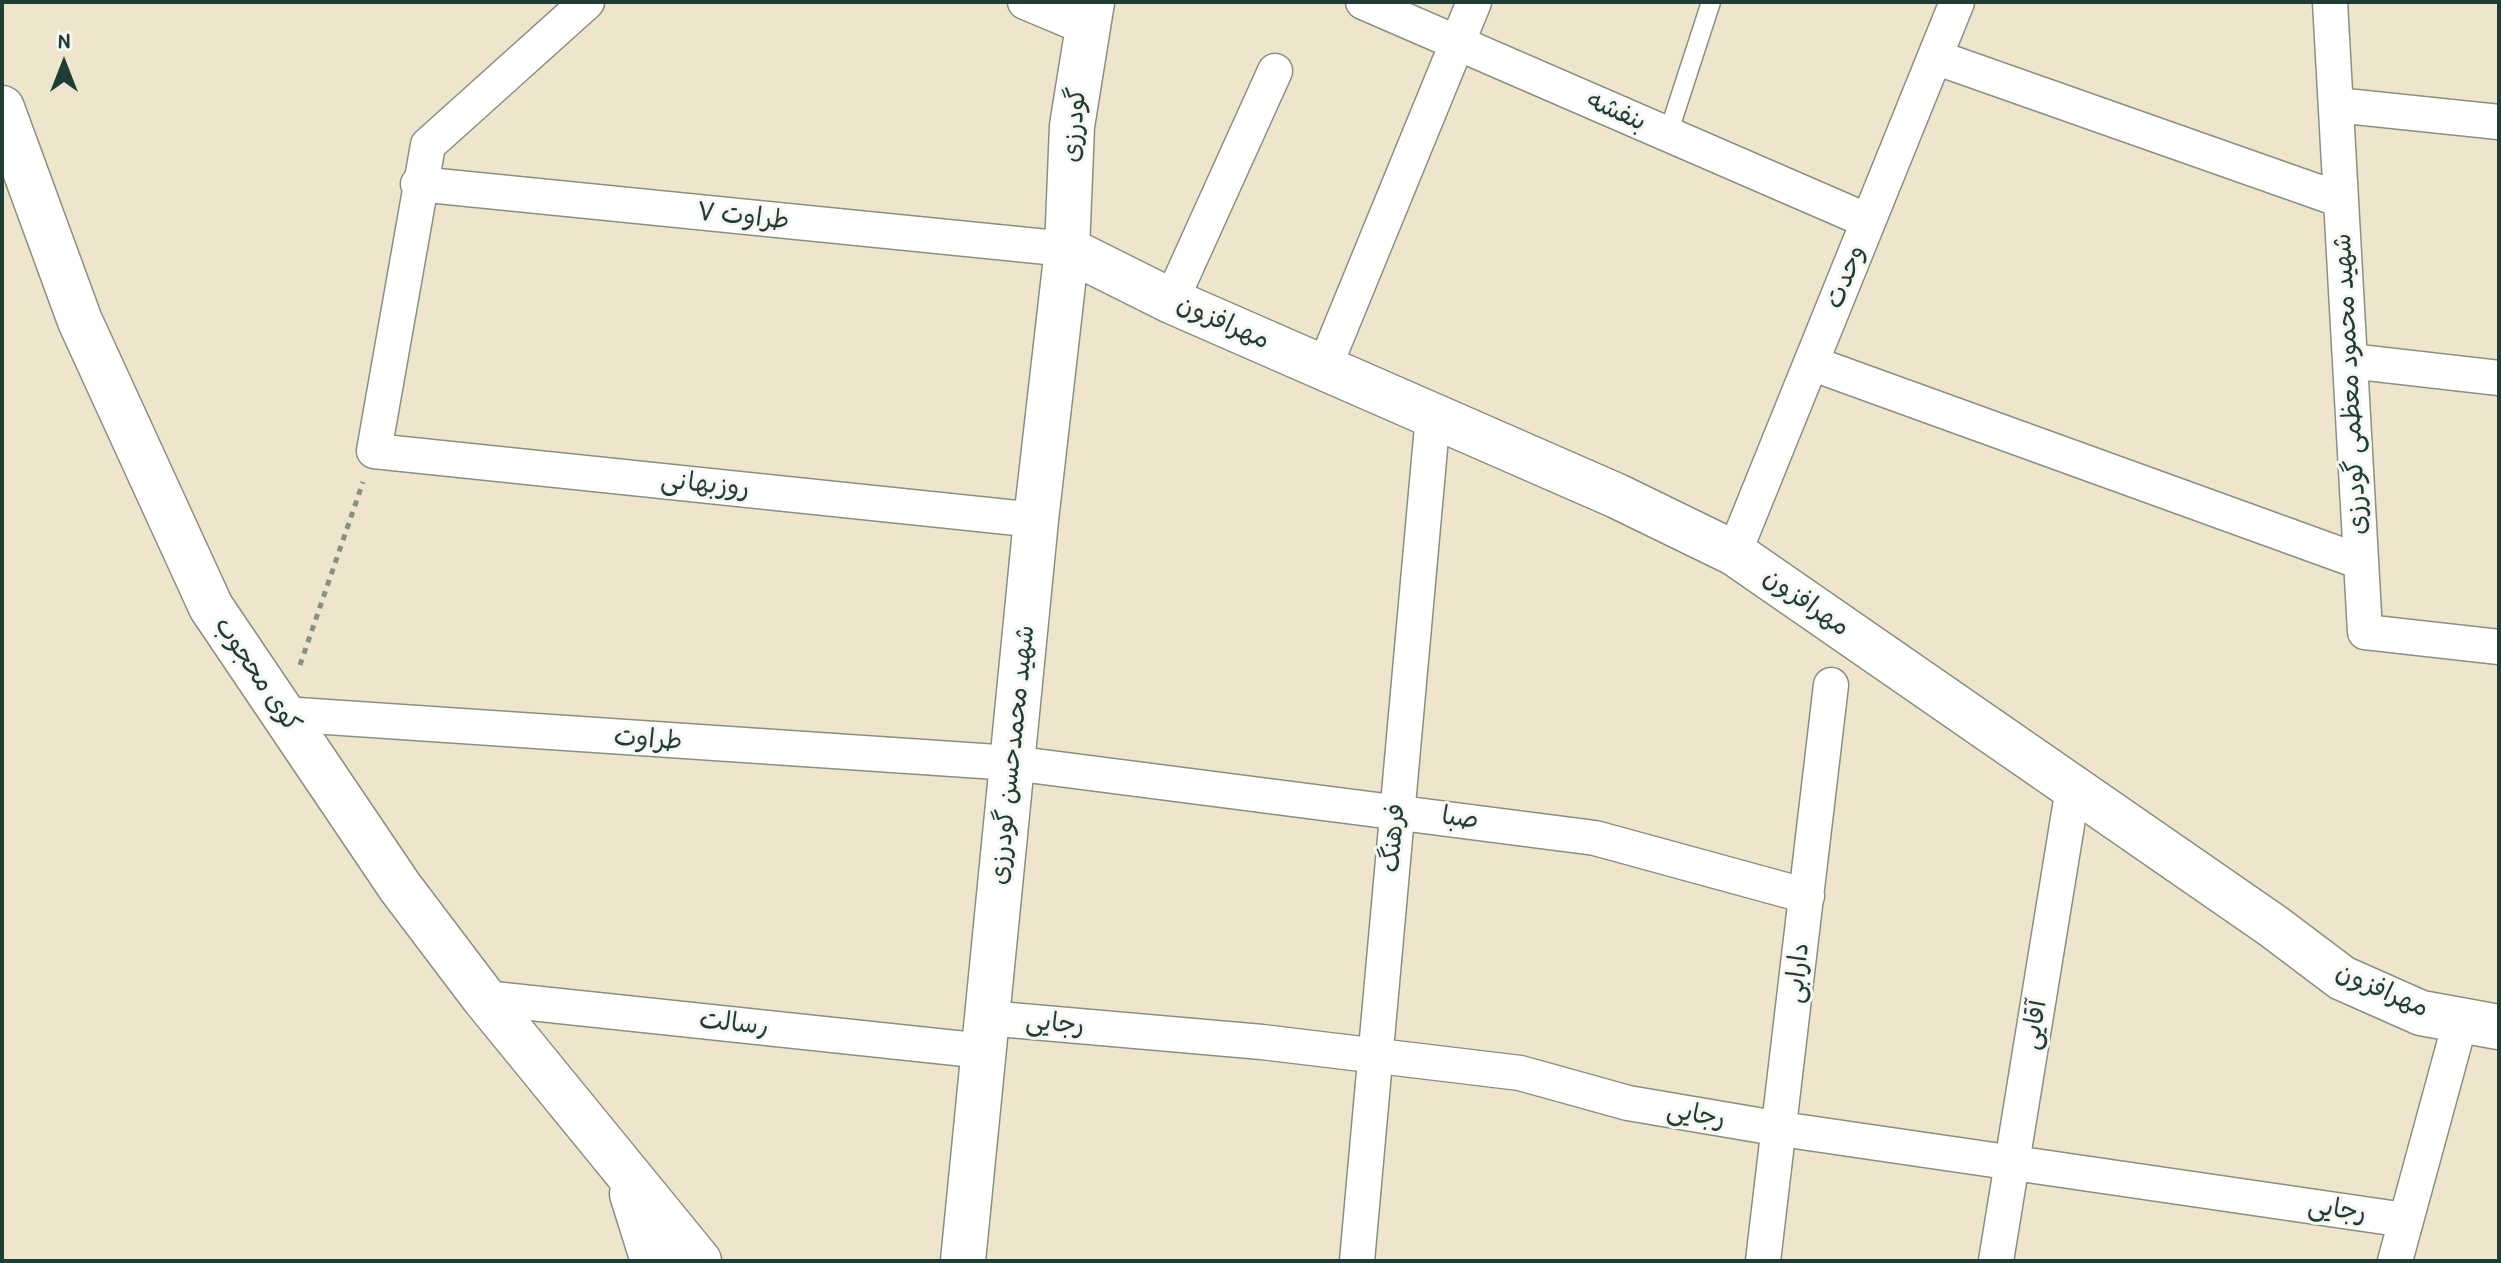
<!DOCTYPE html>
<html>
<head>
<meta charset="utf-8">
<style>
	body { margin:0 }
	#map { position:relative; width:2501px; height:1263px; overflow:hidden; background:#efe5cc; font-family:"Patrick Hand",sans-serif }
	canvas { display:block }
	.frame { position:absolute; inset:0; border:4px solid #1f3d34; pointer-events:none }
	.north { position:absolute; left:24px; top:24px; width:80px; height:80px; -webkit-text-stroke:6px #f6f6f2; paint-order:stroke; rotate:0deg; font-size:22px; font-weight:700; line-height:32px; text-align:center; color:#1f3d34 }
	.north::after { content:''; display:block; margin:auto; width:28px; height:36px; background:#1f3d34; clip-path:polygon(50% 0,100% 100%,50% 72%,0 100%) }
</style>
</head>
<body>
<div id="map">
<canvas width="2501" height="1263"></canvas>
<div class="frame"></div>
<div class="north">N</div>
</div>
<script>
const g = document.querySelector('canvas').getContext('2d');
g.lineJoin = 'round';
function poly(rows) {
  const path = new Path2D();
  for (const r of rows) {
    path.moveTo(r[0], r[1]);
    for (let i = 2; i < r.length; i += 2) path.lineTo(r[i], r[i + 1]);
  }
  return path;
}
function trace(path, color, width, dash) {
  g.strokeStyle = color;
  g.lineWidth = width;
  g.lineCap = dash ? 'butt' : 'round';
  g.setLineDash(dash || []);
  g.stroke(path);
}
function drawText(font, color, halo, rows, align = 'center') {
  g.font = font + ' "Patrick Hand","Playpen Sans Arabic",sans-serif';
  g.lineWidth = 6;
  g.setLineDash([]);
  g.textBaseline = 'middle';
  g.strokeStyle = halo;
  g.fillStyle = color;
  for (const [text, x, y, turn = 0] of rows) {
    g.save();
    g.translate(x, y);
    g.rotate((+turn || 0) * Math.PI / 180);
    g.textAlign = isNaN(turn) ? turn : align;
    if (halo) g.strokeText(text, 0, 0);
    g.fillText(text, 0, 0);
    g.restore();
  }
}
const path = poly([
	[300,665,363,482]
]);
const service = poly([
	[1668,134,1711,2]
]);
const minor = poly([
	[587,2,428,145,374,451,1036,520],
	[1025,2,1087,28],
	[1363,2,1868,221],
	[2330,2,2365,632,2499,647],
	[1935,57,2341,200],
	[2336,105,2499,122],
	[418,184,1067,249],
	[1171,301,1275,71],
	[2350,361,2499,378],
	[1811,363,2361,562],
	[1324,368,1474,2],
	[1734,553,1957,2],
	[283,714,1012,763,1595,838,1807,896],
	[484,998,984,1051],
	[987,1018,1262,1042,1520,1073,1628,1103,1781,1129,2405,1220],
	[1357,1261,1433,415],
	[1763,1261,1831,685],
	[1996,1261,2073,788],
	[2395,1261,2461,1019]
]);
const tertiary = poly([
	[2,108,80,321,211,607,400,887,484,998,699,1261],
	[1067,249,1171,301,1617,496,1734,553,2273,926,2342,978,2421,1013,2499,1027],
	[632,1194,653,1261],
	[963,1261,1036,520,1067,249,1072,126,1092,2]
]);
const streetNames = [
	["بنفشه",1616,112,24],
	["گودرزی",1075,125,-85],
	["طراوت ۷",743,217,6],
	["وحدت",1846,277,-68],
	["مهرافزون",1223,323,24],
	["شهید محمود معظمی گودرزی",2351,384,-93],
	["روزبهانی",705,485,6],
	["مهرافزون",1806,603,35],
	["کوی محجوب",257,675,56],
	["طراوت",648,740,4],
	["شهید محمدحسن گودرزی",1013,755,-84],
	["صبا",1460,819,8],
	["فرهنگ",1394,838,-85],
	["دارابی",1798,973,-84],
	["مهرافزون",2382,991,24],
	["رسالت",734,1024,6],
	["رجایی",1055,1024,5],
	["آقایی",2035,1025,-81],
	["رجایی",1696,1115,10],
	["رجایی",2337,1210,8]
];
trace(service, '#879180', 21);
trace(minor, '#879180', 37);
trace(tertiary, '#879180', 47);
trace(path, '#879180', 5, [6, 6]);
trace(service, '#fff', 18);
trace(minor, '#fff', 34);
trace(tertiary, '#fff', 44);
drawText('26px', '#1f3d34', '#f6f6f2', streetNames);
</script>
</body>
</html>
